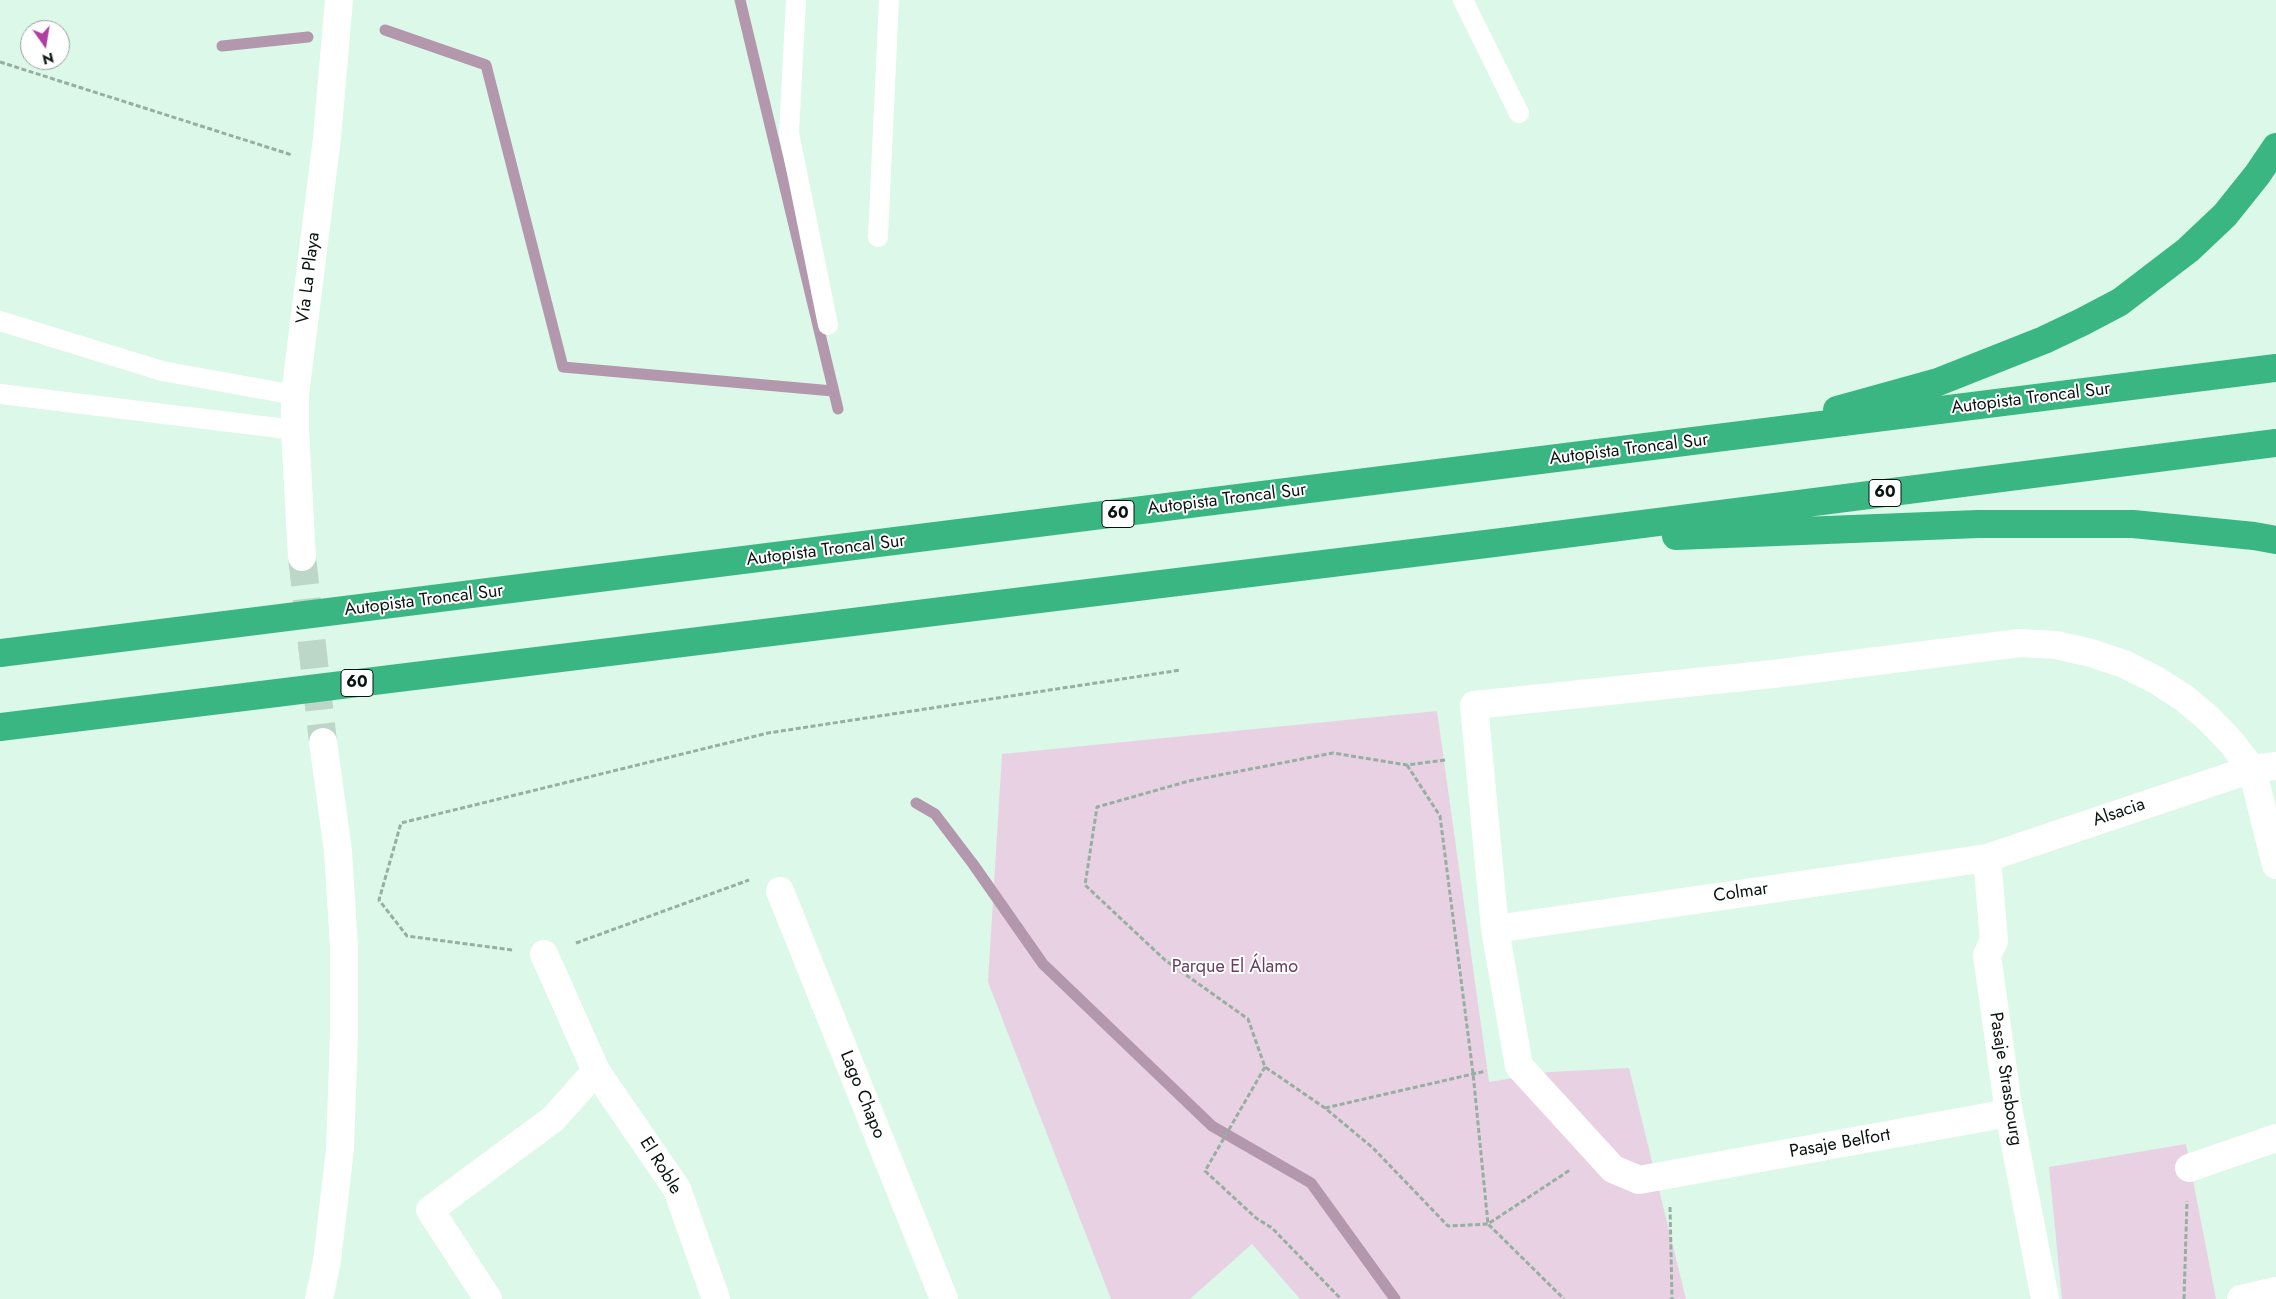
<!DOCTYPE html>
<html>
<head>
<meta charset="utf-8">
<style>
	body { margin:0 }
	#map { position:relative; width:2276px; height:1299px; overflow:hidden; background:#dbf8e8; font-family:Jost,sans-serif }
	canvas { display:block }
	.north { position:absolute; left:20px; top:20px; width:50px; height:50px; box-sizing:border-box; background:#fff; border:1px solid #9da19f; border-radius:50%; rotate:167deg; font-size:14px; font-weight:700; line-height:20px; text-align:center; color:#0a140f }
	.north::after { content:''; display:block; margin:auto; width:18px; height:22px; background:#ad40a0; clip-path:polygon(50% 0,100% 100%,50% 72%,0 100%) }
</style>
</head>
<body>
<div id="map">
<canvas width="2276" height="1299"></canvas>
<div class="north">N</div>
</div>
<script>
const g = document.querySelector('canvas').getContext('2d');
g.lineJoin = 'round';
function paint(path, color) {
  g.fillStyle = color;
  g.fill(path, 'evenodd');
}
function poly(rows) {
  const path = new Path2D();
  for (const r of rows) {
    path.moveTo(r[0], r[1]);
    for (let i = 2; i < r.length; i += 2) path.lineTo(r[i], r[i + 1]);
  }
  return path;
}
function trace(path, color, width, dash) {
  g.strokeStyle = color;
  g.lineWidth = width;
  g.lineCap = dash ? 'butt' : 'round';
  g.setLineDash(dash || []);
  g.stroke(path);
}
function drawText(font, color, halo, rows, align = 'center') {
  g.font = font + ' Jost,sans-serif';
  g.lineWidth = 4;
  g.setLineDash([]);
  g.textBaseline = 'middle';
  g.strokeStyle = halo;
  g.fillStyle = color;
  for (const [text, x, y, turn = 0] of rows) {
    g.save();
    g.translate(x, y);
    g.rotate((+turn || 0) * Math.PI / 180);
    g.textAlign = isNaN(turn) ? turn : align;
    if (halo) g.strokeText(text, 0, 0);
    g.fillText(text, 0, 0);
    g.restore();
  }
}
const green = poly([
	[1437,711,1489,1082,1550,1072,1629,1068,1686,1299,1300,1299,1252,1244,1190,1299,1111,1299,988,982,1002,754],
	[2186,1144,2216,1299,2062,1299,2049,1167]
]);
const stream = poly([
	[740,0,838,409],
	[385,30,486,65,563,367,833,391],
	[222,46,308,37],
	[916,803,935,814,973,864,1043,964,1212,1126,1311,1183,1395,1299]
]);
const secondaryTunnel = poly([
	[302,557,323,742]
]);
const path = poly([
	[0,62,292,155],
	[1445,760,1407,765,1333,753,1189,781,1097,807,1085,885,1165,960,1248,1019,1265,1067,1325,1108,1373,1148,1448,1226,1488,1224,1570,1170],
	[1407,765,1440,816,1473,1073,1488,1224,1564,1299],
	[576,943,749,880],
	[512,950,407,936,379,900,401,823,768,733,1181,670],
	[1265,1067,1205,1171,1256,1218,1272,1228,1341,1299],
	[1325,1108,1486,1071],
	[1670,1207,1672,1299],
	[2184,1299,2187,1201]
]);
const lane = poly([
	[796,0,789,133,828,325],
	[1463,0,1519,113],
	[878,237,889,0],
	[0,321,162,371,295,395],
	[0,394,295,430]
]);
const street = poly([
	[1987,858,1994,941,1987,955,2009,1113,2045,1299],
	[780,891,944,1299],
	[1495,929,1987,858,2252,769,2276,766],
	[596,1071,677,1189,716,1299],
	[2009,1113,1639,1180,1613,1169,1519,1066,1495,929,1474,705,1773,674,2020,643,2056,645,2091,653,2124,664,2156,680,2184,698,2209,719,2231,742,2252,769,2276,865],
	[2189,1168,2276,1138],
	[488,1299,430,1210,553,1119,596,1071,544,954],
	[2241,1299,2276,1291]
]);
const secondary = poly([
	[302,557,295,430,295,395,327,138,339,0],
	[319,1299,327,1261,340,1149,344,1035,344,946,338,851,323,742]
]);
const highway = poly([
	[1837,410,1938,382,2044,340,2082,322,2120,302,2188,250,2225,215,2257,175,2276,147],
	[1676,536,1978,524,2133,524,2254,536,2276,540],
	[0,653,2276,368],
	[0,727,1494,543,2276,443]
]);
const shields = [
	[1885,493,32],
	[1118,514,32],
	[357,683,32]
];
const shieldNames = [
	["60",1885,493],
	["60",1118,514],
	["60",357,683]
];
const streetNames = [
	["Vía La Playa",309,278,-83],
	["Autopista Troncal Sur",2031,399,-7],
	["Autopista Troncal Sur",1629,450,-7],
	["Autopista Troncal Sur",1227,500,-7],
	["Autopista Troncal Sur",826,551,-7],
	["Autopista Troncal Sur",424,601,-7],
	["Alsacia",2119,813,-19],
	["Colmar",1741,893,-8],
	["Pasaje Strasbourg",2005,1079,81],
	["Lago Chapo",862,1095,68],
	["Pasaje Belfort",1840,1144,-10],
	["El Roble",660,1166,58]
];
const parkNames = [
	["Parque El Álamo",1235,968]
];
paint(green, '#e9d1e4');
trace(stream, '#b297ad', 11);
trace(secondaryTunnel, '#bcd6c7', 28, [28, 14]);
trace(path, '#97aea2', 3, [5, 2.5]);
trace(lane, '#fff', 20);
trace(street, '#fff', 28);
trace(secondary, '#fff', 28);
trace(highway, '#39b682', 28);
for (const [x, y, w] of shields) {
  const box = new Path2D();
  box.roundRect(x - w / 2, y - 13.5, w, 27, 4);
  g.fillStyle = '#fff';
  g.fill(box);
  trace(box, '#0a140f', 1);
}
drawText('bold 16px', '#0a140f', null, shieldNames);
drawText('18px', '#0a140f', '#fff', streetNames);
drawText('18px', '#674061', '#fff', parkNames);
</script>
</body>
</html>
